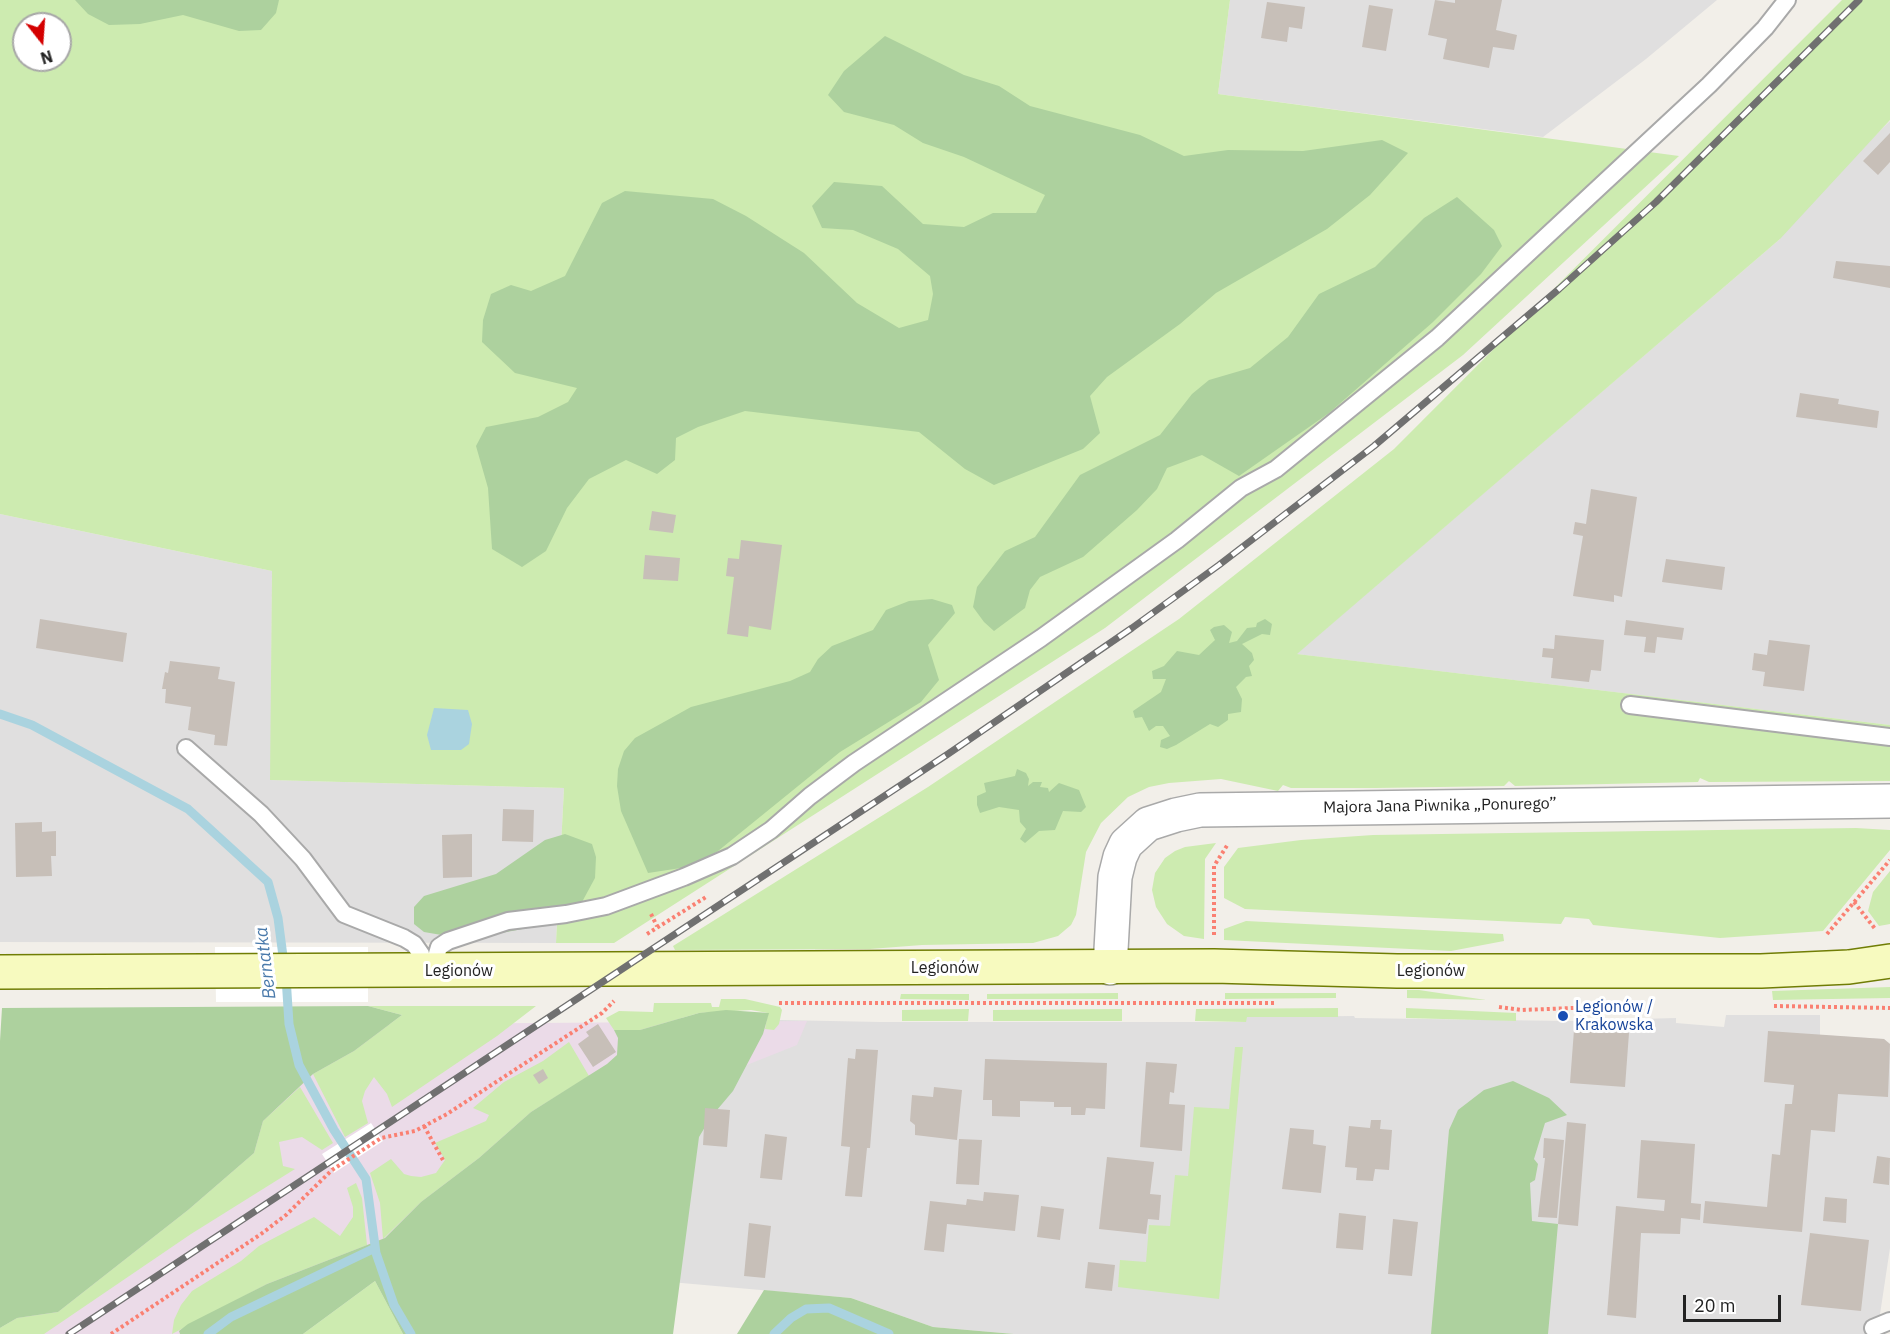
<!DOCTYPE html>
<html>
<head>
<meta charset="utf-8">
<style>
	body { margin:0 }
	#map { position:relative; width:1890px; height:1334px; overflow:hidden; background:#f2efe9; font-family:"IBM Plex Sans",sans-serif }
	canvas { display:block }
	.north { position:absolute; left:12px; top:12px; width:60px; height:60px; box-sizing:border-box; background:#fff; border:2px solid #a7a7a7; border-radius:50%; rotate:163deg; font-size:16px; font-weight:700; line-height:24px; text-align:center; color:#222 }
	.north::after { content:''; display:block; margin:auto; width:21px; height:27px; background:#d40000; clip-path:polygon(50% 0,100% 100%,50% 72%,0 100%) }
	.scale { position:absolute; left:1683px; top:1295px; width:98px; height:27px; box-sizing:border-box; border:3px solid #222; border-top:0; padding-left:8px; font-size:18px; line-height:21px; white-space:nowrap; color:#222; -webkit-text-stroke:4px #fff; paint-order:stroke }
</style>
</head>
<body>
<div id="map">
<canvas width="1890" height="1334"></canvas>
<div class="north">N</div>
<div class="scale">20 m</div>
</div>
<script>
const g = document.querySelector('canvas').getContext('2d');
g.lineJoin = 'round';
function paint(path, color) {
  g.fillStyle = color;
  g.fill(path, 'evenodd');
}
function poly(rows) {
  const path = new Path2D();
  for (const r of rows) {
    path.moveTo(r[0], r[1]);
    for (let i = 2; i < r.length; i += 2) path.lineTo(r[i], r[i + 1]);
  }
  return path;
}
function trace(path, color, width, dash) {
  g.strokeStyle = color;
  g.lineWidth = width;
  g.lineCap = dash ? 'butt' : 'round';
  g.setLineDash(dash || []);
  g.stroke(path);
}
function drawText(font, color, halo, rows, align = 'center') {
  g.font = font + ' "IBM Plex Sans",sans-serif';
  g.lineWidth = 6;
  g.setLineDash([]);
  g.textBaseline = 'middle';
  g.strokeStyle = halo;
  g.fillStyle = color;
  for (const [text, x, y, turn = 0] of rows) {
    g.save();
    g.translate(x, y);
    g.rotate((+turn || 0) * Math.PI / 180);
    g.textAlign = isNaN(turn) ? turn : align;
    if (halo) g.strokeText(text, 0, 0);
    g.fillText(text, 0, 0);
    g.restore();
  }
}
const residential = poly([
	[1230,0,1717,0,1646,59,1543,137,1218,94],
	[1890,121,1890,725,1296,654,1780,239,1774,232],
	[0,514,272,571,271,780,564,788,556,943,0,942],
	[1726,1015,1820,1015,1820,1035,1884,1039,1890,1044,1890,1248,1877,1334,1014,1334,933,1327,851,1298,625,1278,633,1017,880,1022,1245,1022,1246,1017,1354,1016,1355,1018,1566,1021,1676,1018,1676,1023,1724,1027]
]);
const industrial = poly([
	[807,1021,797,1045,704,1082,375,1281,295,1334,0,1334,263,1025]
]);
const grass = poly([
	[0,0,1230,0,1218,94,1679,156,1463,355,1105,628,614,943,556,943,564,788,270,780,272,571,0,514],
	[24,24,60,24,60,60,24,60],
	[1842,0,1890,0,1890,120,1780,239,1297,654,1890,725,1890,781,1709,782,1700,778,1698,782,1515,786,1509,781,1504,786,1376,788,1291,788,1283,785,1278,791,1221,779,1169,783,1149,787,1128,797,1101,823,1086,852,1076,915,1071,925,1058,936,1033,943,922,945,870,949,675,950,673,946,928,787,1179,619,1394,449],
	[1856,828,1890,830,1890,850,1823,931,1720,938,1593,925,1589,919,1565,917,1561,924,1245,909,1224,898,1224,867,1238,848,1301,840,1373,835],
	[1216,843,1205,859,1204,939,1184,936,1167,924,1156,907,1152,890,1155,873,1165,858,1175,851,1185,847],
	[1890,871,1890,924,1879,926,1868,911,1873,892],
	[1246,921,1503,934,1504,941,1451,951,1224,940,1224,929],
	[1890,987,1890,998,1773,1000,1772,991],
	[1407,990,1419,990,1486,1000,1407,998],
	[1118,993,1118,999,987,999,987,994],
	[1225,993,1336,993,1336,998,1225,999],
	[901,994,969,994,969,1000,900,999],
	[721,999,745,999,780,1007,782,1010,779,1024,774,1030,765,1029,768,1013,751,1010,699,1013,640,1030,614,1030,606,1018,619,1011,653,1012,654,1003,711,1003,712,1007,719,1007],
	[368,1006,536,1006,497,1036,392,1107,387,1094,374,1077,365,1091,362,1101,368,1123,345,1137,313,1074,354,1051,402,1015],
	[1338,1008,1338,1017,1247,1017,1246,1022,1195,1021,1196,1009],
	[1406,1008,1516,1013,1516,1021,1406,1018],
	[969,1009,968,1021,902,1021,902,1010],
	[1122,1009,1122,1021,993,1021,993,1010],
	[569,1042,589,1076,531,1112,479,1158,421,1202,383,1239,380,1203,370,1173,391,1159,404,1174,411,1176,421,1177,436,1173,445,1160,435,1143,486,1121,489,1115,473,1108,504,1082,543,1061],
	[1235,1047,1243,1047,1219,1299,1118,1287,1120,1260,1146,1262,1149,1225,1170,1226,1175,1175,1188,1176,1194,1107,1229,1109],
	[300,1087,333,1143,322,1150,302,1137,279,1142,283,1166,295,1169,191,1234,44,1334,0,1334,0,1328,17,1318,58,1312,188,1210,254,1153,263,1121],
	[356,1183,362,1198,367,1245,267,1284,172,1334,174,1320,181,1305,192,1291,241,1261,259,1246,314,1217,340,1236,353,1217,353,1207,347,1188],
	[375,1281,403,1334,303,1334]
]);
const forest = poly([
	[75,0,279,0,276,13,261,30,239,31,183,15,140,24,109,25,88,14],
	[885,36,964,75,999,86,1030,106,1140,135,1184,156,1228,150,1303,151,1382,140,1408,153,1370,195,1327,229,1216,293,1180,324,1107,377,1090,396,1100,433,1083,449,994,485,965,469,919,432,745,411,698,427,676,438,675,460,657,474,626,460,589,479,567,508,546,551,522,567,492,549,488,488,476,446,486,427,538,417,568,402,577,388,515,373,482,342,483,320,491,294,511,285,531,291,565,276,602,203,625,191,713,199,746,216,804,253,857,303,899,328,928,320,933,294,930,276,898,249,853,230,822,228,812,206,834,182,882,186,923,224,964,227,993,213,1036,213,1045,195,964,157,923,143,894,125,844,112,828,95,844,71],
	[1457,197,1494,230,1502,246,1481,274,1433,322,1329,413,1239,476,1202,455,1167,468,1157,489,1137,510,1083,557,1040,577,1030,590,1025,608,994,631,984,622,973,607,977,587,1005,551,1035,537,1080,475,1160,435,1192,394,1209,380,1250,368,1288,337,1319,294,1375,267,1424,218],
	[932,599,952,605,955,613,928,645,939,680,921,702,840,752,718,851,694,866,648,873,621,811,617,786,618,769,624,751,635,738,691,707,790,681,810,672,818,659,832,646,873,630,886,610,909,601],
	[1265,619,1272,624,1270,635,1262,634,1242,644,1252,653,1254,660,1249,666,1252,676,1246,677,1236,687,1242,699,1241,712,1228,714,1228,720,1218,727,1210,724,1176,745,1167,749,1160,747,1161,740,1170,736,1163,726,1156,726,1149,731,1142,717,1135,718,1133,711,1161,692,1166,679,1153,679,1152,671,1164,666,1177,651,1199,655,1215,640,1210,630,1214,627,1224,625,1232,632,1229,643,1237,641,1247,628,1256,627,1257,623],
	[1017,769,1026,773,1029,779,1028,786,1033,782,1042,782,1040,787,1048,788,1049,792,1059,783,1079,790,1086,807,1081,812,1063,811,1055,830,1039,831,1025,843,1020,839,1026,829,1020,822,1019,810,999,807,980,813,977,805,977,796,986,792,984,783,1015,776],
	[565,834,592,844,596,857,595,878,582,902,538,926,486,936,459,938,424,932,414,924,414,907,424,896,496,874,545,840],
	[368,1006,402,1015,354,1051,313,1074,263,1121,254,1153,188,1210,58,1312,17,1318,0,1328,0,1041,2,1008],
	[726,1010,769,1013,763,1034,733,1091,711,1117,699,1137,673,1334,403,1334,375,1281,303,1334,180,1334,179,1331,188,1324,267,1284,385,1238,421,1202,479,1158,531,1112,607,1064,617,1055,618,1038,614,1030,640,1030,699,1013],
	[1513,1081,1549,1098,1567,1115,1545,1123,1534,1159,1538,1164,1535,1180,1530,1183,1532,1221,1558,1224,1548,1334,1431,1334,1449,1130,1458,1110,1484,1090],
	[764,1290,851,1298,933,1327,1014,1334,1107,1334,737,1334]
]);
const water = poly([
	[434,708,468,710,472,724,469,744,461,750,431,750,427,735]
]);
const pier = poly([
	[215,947,368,947,368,1002,216,1002],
	[371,1123,383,1141,334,1173,322,1154]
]);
const stream = poly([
	[0,714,32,725,188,809,268,882,278,918,284,964],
	[286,977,289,1024,299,1065,334,1130,366,1179,376,1253,394,1305,411,1334],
	[208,1334,231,1317,375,1248],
	[774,1334,791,1318,806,1309,829,1308,889,1334]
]);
const building = poly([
	[1435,0,1455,3,1455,0,1502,0,1496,30,1517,35,1514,50,1493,47,1489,68,1443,59,1447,39,1428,35],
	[1267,2,1305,7,1302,29,1289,27,1287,42,1261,38],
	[1369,5,1393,9,1386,51,1362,47],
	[1890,133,1890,162,1878,175,1863,161],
	[1836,261,1890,266,1890,288,1833,278],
	[1800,393,1839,399,1838,404,1879,411,1877,428,1796,417],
	[1591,489,1637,497,1622,597,1614,595,1614,602,1573,596,1583,536,1573,534,1575,522,1586,524],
	[652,511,676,515,673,533,649,530],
	[741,540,782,545,771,630,749,626,748,637,727,634,734,577,726,576,728,558,739,559],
	[645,555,680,558,678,581,643,579],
	[1666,559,1725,567,1722,590,1662,582],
	[40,619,127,633,123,662,36,648],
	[1626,620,1684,628,1682,640,1657,637,1655,653,1644,652,1646,637,1624,635],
	[1555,635,1604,640,1601,671,1591,670,1589,682,1551,678,1553,658,1542,657,1543,648,1554,649],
	[1769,640,1810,645,1804,691,1763,686,1765,672,1752,670,1754,653,1767,655],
	[170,661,220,667,218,679,235,682,227,746,214,745,215,735,188,730,191,707,165,703,166,689,162,689,165,672,168,673],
	[503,809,534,810,533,842,502,841],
	[42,822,42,832,56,831,56,856,51,856,52,876,16,877,15,823],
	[472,834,472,877,443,878,442,835],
	[598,1024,616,1052,593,1067,578,1044,589,1036,586,1032],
	[1574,1030,1629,1033,1625,1087,1570,1083],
	[1768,1031,1884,1039,1890,1044,1888,1097,1838,1094,1835,1132,1811,1130,1802,1232,1703,1223,1705,1201,1767,1207,1772,1154,1780,1155,1785,1104,1792,1104,1794,1085,1764,1082],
	[856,1049,878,1050,870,1148,867,1148,862,1197,845,1196,850,1147,841,1146,848,1058,855,1059],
	[985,1059,1107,1063,1105,1109,1086,1108,1085,1115,1071,1115,1071,1107,1054,1107,1054,1102,1020,1101,1020,1117,992,1116,992,1100,983,1100],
	[1146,1062,1177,1064,1174,1093,1170,1092,1169,1104,1185,1105,1182,1151,1140,1147],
	[543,1069,548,1078,539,1084,533,1075],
	[934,1087,962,1090,957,1140,915,1135,915,1125,910,1121,912,1095,933,1097],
	[705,1108,730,1110,727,1147,703,1145],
	[1371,1120,1381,1120,1380,1129,1392,1130,1389,1170,1375,1169,1373,1181,1356,1180,1357,1168,1345,1167,1349,1126,1370,1128],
	[1567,1122,1586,1124,1578,1226,1558,1224],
	[1290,1128,1314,1130,1313,1144,1326,1146,1321,1193,1282,1189],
	[765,1134,787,1137,782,1180,760,1178],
	[1544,1138,1564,1140,1557,1218,1538,1217,1545,1158,1543,1158],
	[959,1139,982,1140,979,1185,956,1184],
	[1641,1140,1695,1144,1691,1203,1701,1204,1700,1220,1681,1218,1680,1234,1641,1233,1636,1318,1607,1315,1616,1206,1664,1211,1665,1200,1637,1198],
	[1877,1156,1890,1158,1889,1185,1873,1183],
	[1107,1157,1154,1162,1150,1194,1161,1195,1159,1220,1148,1219,1146,1234,1099,1229],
	[984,1192,1019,1195,1015,1231,947,1224,944,1252,924,1250,930,1201,966,1205,967,1199,983,1201],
	[1825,1197,1847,1199,1846,1223,1823,1221],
	[1041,1206,1064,1209,1060,1240,1037,1237],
	[1339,1213,1366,1216,1363,1250,1336,1248],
	[1393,1219,1418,1222,1412,1276,1388,1274],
	[749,1223,771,1226,765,1278,744,1276],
	[1810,1233,1869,1240,1861,1311,1801,1305],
	[1088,1262,1115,1265,1112,1291,1085,1288]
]);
const path = poly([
	[1854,902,1876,930],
	[651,914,657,926],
	[647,934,706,897],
	[1827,934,1890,860],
	[1214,935,1214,866,1228,844],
	[779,1003,1275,1003],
	[1774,1006,1890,1008],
	[1499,1007,1522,1010,1623,1006],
	[424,1126,444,1162],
	[111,1334,261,1234,286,1215,332,1170,381,1138,415,1131,447,1114,602,1013,614,1001]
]);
const lane = poly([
	[1630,705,1890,737],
	[186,748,261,814,303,859,344,914,404,938,414,944,421,954,424,971],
	[432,971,439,947,448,941,508,921,566,914,606,906,684,877,732,856,771,830,810,796,854,763,1041,638,1177,540,1241,488,1276,469,1437,338,1709,85,1765,28,1787,0],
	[1873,1328,1890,1321]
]);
const street = poly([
	[1110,968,1115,877,1120,857,1126,844,1148,824,1176,815,1200,810,1890,801]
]);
const secondary = poly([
	[0,972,1214,966,1397,971,1761,971,1849,967,1890,961]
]);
const rail = poly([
	[69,1334,948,754,1132,628,1219,565,1374,446,1559,289,1656,202,1859,0]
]);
const markers = [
	[1563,1016,6,"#1a4fb4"]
];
const streetNames = [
	["Majora Jana Piwnika „Ponurego”",1440,806,-1],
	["Legionów",945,968],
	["Legionów",459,971],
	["Legionów",1431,971]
];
const transitNames = [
	["Legionów /",1575,1007],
	["Krakowska",1575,1025]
];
const waterNames = [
	["Bernatka",266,963,-97]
];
paint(residential, '#e0dfdf');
paint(industrial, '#ebdbe8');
paint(grass, '#cdebb0');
paint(forest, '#add19e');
paint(water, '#aad3df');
paint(pier, '#fff');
trace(stream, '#aad3df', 9);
paint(building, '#c7bfb8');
trace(lane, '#a9a9a9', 20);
trace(street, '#a9a9a9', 36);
trace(secondary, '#707d05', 36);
trace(path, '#fa8072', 4, [3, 3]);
trace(lane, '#fff', 16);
trace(street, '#fff', 33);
trace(secondary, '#f7fabf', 33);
trace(rail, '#707070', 7);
trace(rail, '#fff', 4.5, [14]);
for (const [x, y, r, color] of markers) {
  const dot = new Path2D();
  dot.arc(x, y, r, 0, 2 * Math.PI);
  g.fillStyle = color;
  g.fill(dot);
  trace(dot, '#fff', 2);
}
drawText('16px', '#222', '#fff', streetNames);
drawText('16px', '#164399', '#fff', transitNames, 'left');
drawText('italic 18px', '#4a7aab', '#fff', waterNames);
</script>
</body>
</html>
